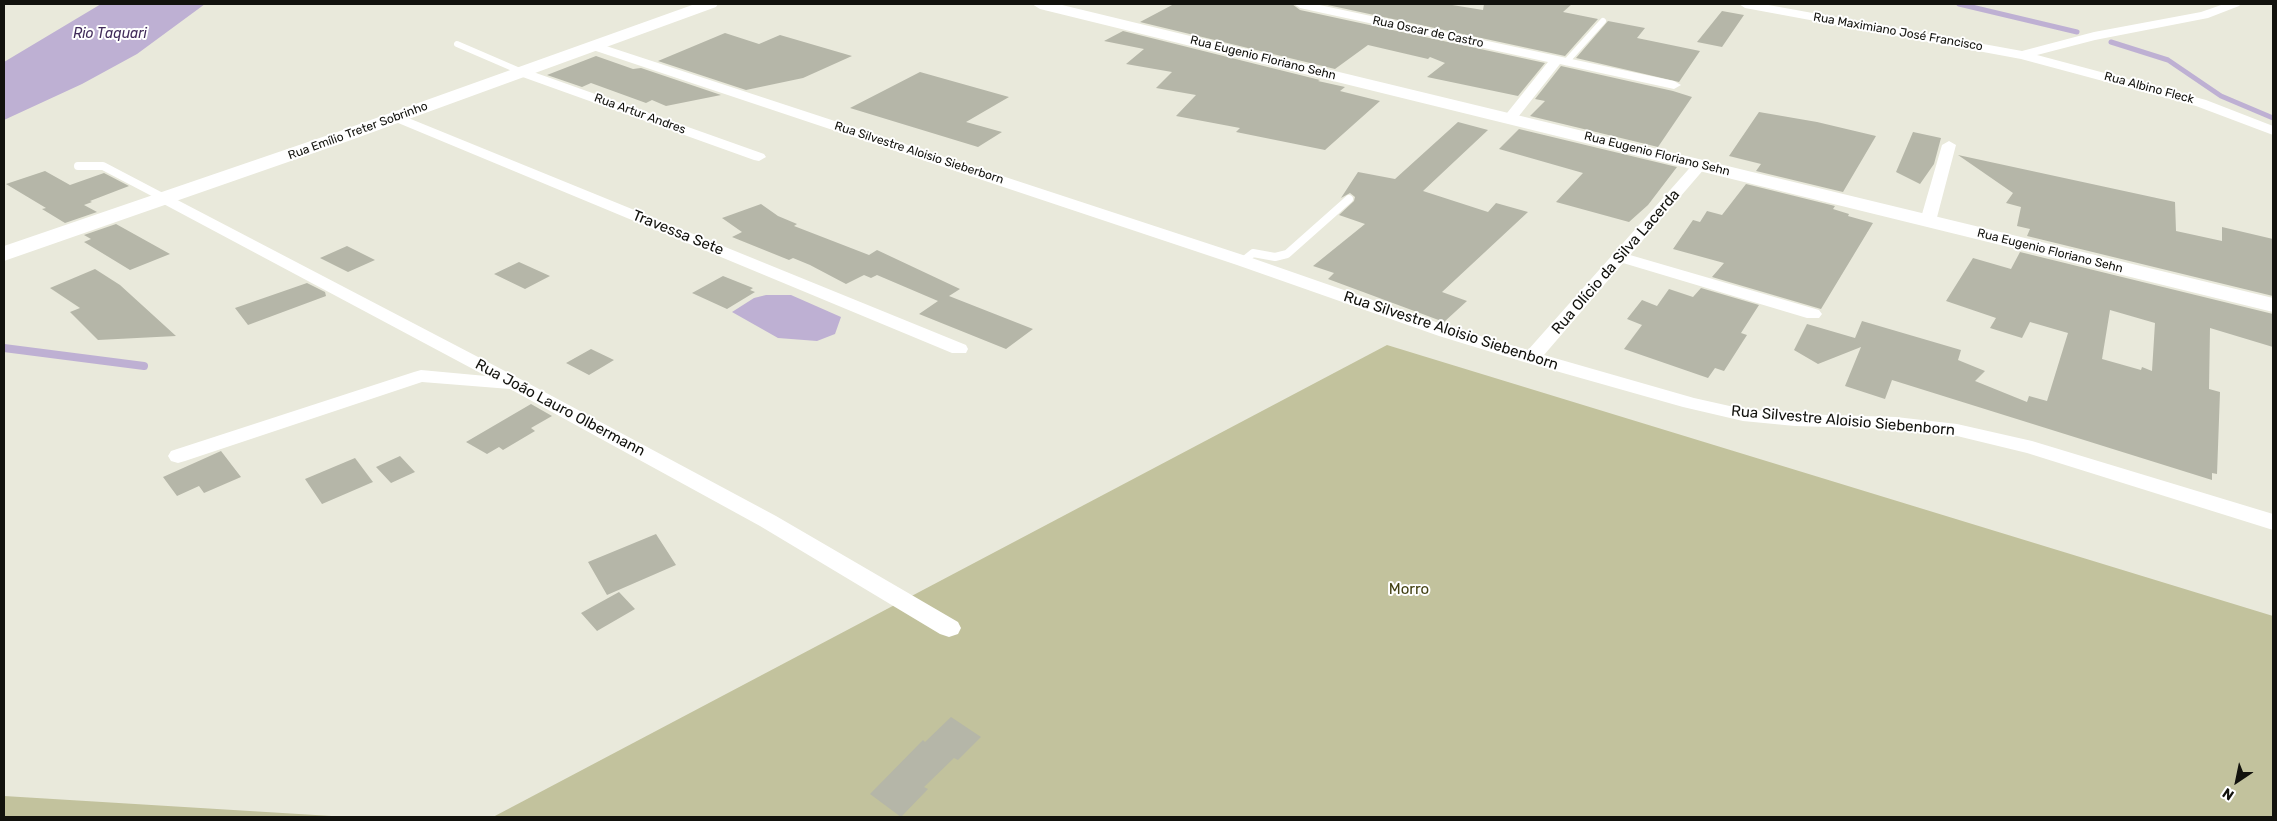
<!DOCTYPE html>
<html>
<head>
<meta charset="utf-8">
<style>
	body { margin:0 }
	#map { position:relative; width:2277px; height:821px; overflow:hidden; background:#e9e9db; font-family:Rubik,sans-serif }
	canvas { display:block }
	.frame { position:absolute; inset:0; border:5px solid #12120d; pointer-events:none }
	.north { position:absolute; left:2212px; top:756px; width:50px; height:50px; -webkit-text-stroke:4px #fff; paint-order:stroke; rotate:214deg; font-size:14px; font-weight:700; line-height:20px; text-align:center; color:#12120d }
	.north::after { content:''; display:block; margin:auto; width:18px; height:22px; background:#12120d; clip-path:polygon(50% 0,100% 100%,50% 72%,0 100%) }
</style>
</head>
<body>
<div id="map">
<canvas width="2277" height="821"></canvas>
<div class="frame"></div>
<div class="north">N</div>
</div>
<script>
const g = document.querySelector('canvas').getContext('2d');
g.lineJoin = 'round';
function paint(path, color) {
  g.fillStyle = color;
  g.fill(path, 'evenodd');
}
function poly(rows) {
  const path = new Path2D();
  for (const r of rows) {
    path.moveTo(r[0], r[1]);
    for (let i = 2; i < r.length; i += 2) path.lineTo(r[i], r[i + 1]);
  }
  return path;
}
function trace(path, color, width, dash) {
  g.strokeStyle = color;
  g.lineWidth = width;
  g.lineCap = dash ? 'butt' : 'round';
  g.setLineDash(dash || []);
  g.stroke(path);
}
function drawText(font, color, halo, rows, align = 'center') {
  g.font = font + ' Rubik,sans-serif';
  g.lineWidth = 4;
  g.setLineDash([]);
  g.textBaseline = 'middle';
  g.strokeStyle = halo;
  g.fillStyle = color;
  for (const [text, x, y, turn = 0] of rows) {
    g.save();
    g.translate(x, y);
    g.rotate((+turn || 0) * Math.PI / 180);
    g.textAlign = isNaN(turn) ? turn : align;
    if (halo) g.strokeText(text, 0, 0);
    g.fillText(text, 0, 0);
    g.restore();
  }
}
const green = poly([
	[1387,345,2273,616,2273,817,493,817],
	[4,796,348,817,4,817]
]);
const water = poly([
	[101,4,205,4,137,54,82,84,4,120,4,62],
	[766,295,791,295,841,317,835,334,817,341,778,338,732,312,754,298]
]);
const streamFar1 = poly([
	[1959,4,2077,32],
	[2111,42,2168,60,2221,96,2273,118]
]);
const stream = poly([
	[4,348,144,366]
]);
const building = poly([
	[1174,4,1292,4,1300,10,1545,63,1518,96,1427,77,1445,63,1430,57,1428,59,1368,45,1335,69,1140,22],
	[1323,4,1446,4,1483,10,1484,4,1572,4,1563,12,1598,19,1565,56],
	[1722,11,1744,15,1722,47,1697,42],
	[1608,21,1645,28,1637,38,1700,51,1679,82,1576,58],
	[1123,31,1320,80,1318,81,1345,87,1340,91,1380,101,1325,150,1236,132,1240,128,1176,116,1196,95,1156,88,1172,72,1126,64,1144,49,1104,41],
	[725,33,759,44,780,35,852,56,803,78,746,90,658,61],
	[596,56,633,69,641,68,721,95,666,106,652,100,646,103,591,83,582,87,547,75],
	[1561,66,1673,91,1692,97,1658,147,1530,116,1545,101,1535,99],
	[920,72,1009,97,966,122,1002,132,978,147,850,108],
	[1759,112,1817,122,1876,136,1843,192,1756,171,1761,164,1729,156],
	[1458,122,1488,130,1423,191,1488,212,1496,203,1528,212,1442,292,1467,301,1444,322,1328,279,1334,273,1313,266,1365,224,1339,215,1354,201,1355,197,1350,193,1341,198,1358,172,1395,179],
	[1519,129,1677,167,1648,205,1629,222,1556,202,1583,173,1499,149],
	[1913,132,1941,138,1934,164,1920,184,1896,172],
	[1958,155,2175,202,2176,231,2222,241,2222,227,2273,239,2273,296,2027,236,2030,229,2017,226,2021,207,2006,203,2013,193],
	[45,171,70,185,104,173,129,186,90,201,92,202,84,205,97,212,65,223,42,209,46,208,6,184],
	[1746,184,1835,206,1833,209,1849,214,1848,216,1873,223,1821,309,1712,277,1724,263,1673,249,1693,220,1700,222,1707,211,1722,215],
	[761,204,778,216,797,224,794,226,869,255,877,250,960,289,949,296,1033,329,1006,349,919,314,938,301,877,275,871,278,864,275,846,284,810,265,793,258,789,260,732,237,742,232,722,218],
	[116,224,170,254,130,270,84,242,91,239,84,235],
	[347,246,375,260,348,272,320,258],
	[2020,252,2273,314,2273,347,2210,328,2209,389,2220,392,2217,474,2212,473,2212,480,1892,380,1885,399,1845,386,1861,347,1818,364,1794,350,1807,324,1855,338,1862,321,1961,350,1958,360,1985,371,1975,381,2027,402,2029,396,2047,401,2068,333,2030,322,2022,338,1990,328,1996,318,1946,301,1973,258,2011,269],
	[2110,310,2155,323,2152,371,2142,367,2141,370,2102,359],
	[519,262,550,276,525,289,494,274],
	[95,269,120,285,176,336,98,340,70,312,80,308,50,288],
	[723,276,753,288,750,290,755,292,727,309,692,293],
	[307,283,325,292,326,296,248,325,235,308],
	[1701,288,1759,305,1741,333,1747,335,1724,371,1715,368,1708,378,1624,349,1642,325,1627,319,1642,300,1657,306,1669,289,1693,297],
	[591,349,614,360,589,375,566,363],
	[531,404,552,416,531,428,535,431,503,450,499,447,487,454,466,442],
	[221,451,241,477,204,493,199,486,177,496,163,477],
	[400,456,415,472,391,483,376,467],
	[355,458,373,482,322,504,305,479],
	[656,534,676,565,607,595,588,562],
	[619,592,635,609,597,631,581,613],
	[951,717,981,737,958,760,954,758,924,787,928,789,901,817,870,794,923,740,925,742]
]);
const serviceFar1 = poly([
	[457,44,522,72],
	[1566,62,1603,21]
]);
const service = poly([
	[78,166,103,166,164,198],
	[1243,261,1253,253,1275,257,1287,254,1349,199]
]);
const minor = poly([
	[1294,4,1315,4,1674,81,1681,85,1674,89,1560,64,1515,121,1510,122,1503,118,1548,62,1300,8,1294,4],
	[1739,4,1763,4,2022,51,2094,32,2201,12,2224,4,2241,4,2239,6,2208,18,2095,40,2037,55,2206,100,2273,126,2273,135,2196,106,2021,59,1745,8,1739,4],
	[594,42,1249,257,1453,328,1528,350,1695,162,1705,162,1708,165,1705,168,1630,255,1819,310,1822,314,1819,318,1807,318,1623,263,1544,355,1694,398,1743,409,1795,414,1896,417,1957,424,2032,441,2273,514,2273,530,2027,453,1957,436,1896,429,1795,426,1743,421,1683,407,1524,362,1439,336,1237,265,590,49,588,46,590,43,594,42],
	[522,68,764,154,766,157,759,161,754,160,517,75,515,72,517,69,522,68],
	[396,113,966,345,968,349,966,353,952,353,391,120,389,117,396,113],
	[1949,141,1956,145,1936,221,1934,224,1922,224,1920,221,1942,145,1949,141],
	[164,193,524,381,776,516,958,622,961,628,958,634,949,637,940,634,760,526,510,389,422,382,185,461,178,463,171,461,168,456,171,451,414,372,421,370,486,376,158,201,156,198,164,193]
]);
const tertiary = poly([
	[1032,4,1058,4,2273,298,2273,312,1040,9,1032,4]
]);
const secondary = poly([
	[695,4,718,4,716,7,354,139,4,261,4,246,340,131,695,4]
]);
const farStreetnames = [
	["Rua Oscar de Castro",1428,32,12],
	["Rua Maximiano José Francisco",1898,32,10],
	["Rua Eugenio Floriano Sehn",1263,58,14],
	["Rua Albino Fleck",2149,88,15],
	["Rua Artur Andres",640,114,20],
	["Rua Emílio Treter Sobrinho",358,131,-20],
	["Rua Silvestre Aloisio Sieberborn",919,153,18],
	["Rua Eugenio Floriano Sehn",1657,154,14],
	["Rua Eugenio Floriano Sehn",2050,251,14]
];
const farWaternames = [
	["Rio Taquari",110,34]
];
const streetNames = [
	["Travessa Sete",678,233,22],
	["Rua Olício da Silva Lacerda",1616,262,-49],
	["Rua Silvestre Aloisio Siebenborn",1451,331,18],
	["Rua João Lauro Olbermann",560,408,28],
	["Rua Silvestre Aloisio Siebenborn",1843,421,5]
];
const parkNames = [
	["Morro",1409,590]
];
paint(green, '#c2c29d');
paint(water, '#beb0d3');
trace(streamFar1, '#beb0d3', 5);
trace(stream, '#beb0d3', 8);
paint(building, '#b5b6a8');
trace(serviceFar1, '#fff', 6);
trace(service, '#fff', 8);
paint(minor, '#fff');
paint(tertiary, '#fff');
paint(secondary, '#fff');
drawText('12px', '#12120d', '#fff', farStreetnames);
drawText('italic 14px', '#412b59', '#fff', farWaternames);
drawText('15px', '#12120d', '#fff', streetNames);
drawText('15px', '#424012', '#fff', parkNames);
</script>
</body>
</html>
